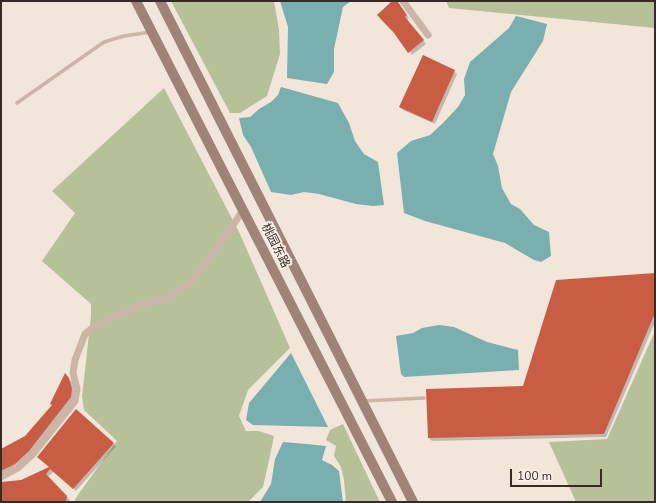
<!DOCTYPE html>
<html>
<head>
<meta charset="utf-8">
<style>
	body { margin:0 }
	#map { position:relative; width:656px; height:503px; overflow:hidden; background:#f2e6db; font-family:"Nunito Sans",sans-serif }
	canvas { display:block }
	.frame { position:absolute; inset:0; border:2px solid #362b27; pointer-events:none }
	.scale { position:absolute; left:510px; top:469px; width:92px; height:18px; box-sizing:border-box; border:2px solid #362b27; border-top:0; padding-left:5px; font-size:12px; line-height:14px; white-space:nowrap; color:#362b27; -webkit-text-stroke:3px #faf0e7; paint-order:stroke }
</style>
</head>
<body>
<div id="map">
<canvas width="656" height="503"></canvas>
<div class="frame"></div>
<div class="scale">100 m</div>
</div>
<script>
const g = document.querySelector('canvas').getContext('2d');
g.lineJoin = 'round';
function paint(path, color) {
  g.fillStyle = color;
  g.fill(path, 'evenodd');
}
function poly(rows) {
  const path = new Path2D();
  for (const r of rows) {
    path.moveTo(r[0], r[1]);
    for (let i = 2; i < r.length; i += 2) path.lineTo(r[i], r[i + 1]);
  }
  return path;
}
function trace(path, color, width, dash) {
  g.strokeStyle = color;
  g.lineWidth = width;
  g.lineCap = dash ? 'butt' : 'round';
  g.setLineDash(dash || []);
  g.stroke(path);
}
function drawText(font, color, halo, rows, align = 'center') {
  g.font = font + ' "Nunito Sans","Noto Sans SC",sans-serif';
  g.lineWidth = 4;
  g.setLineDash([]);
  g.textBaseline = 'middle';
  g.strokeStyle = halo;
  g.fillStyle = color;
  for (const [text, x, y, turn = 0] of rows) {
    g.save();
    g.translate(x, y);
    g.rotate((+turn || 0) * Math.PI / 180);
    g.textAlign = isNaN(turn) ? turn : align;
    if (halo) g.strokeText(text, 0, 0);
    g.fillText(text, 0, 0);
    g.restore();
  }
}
const green = poly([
	[171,1,274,1,279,30,280,54,267,96,240,113,230,113],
	[446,1,655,1,655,28,449,8],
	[164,88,240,234,290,348,248,390,239,416,246,431,259,431,274,436,270,456,263,487,248,502,74,502,77,496,117,441,84,410,82,397,91,316,91,304,42,261,75,213,52,191],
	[655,331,655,502,576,502,549,442,607,439],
	[343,424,377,496,380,502,346,502,344,480,341,467,334,456,336,446,326,440,330,430]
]);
const water = poly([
	[280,1,351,1,343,7,334,49,334,72,327,84,287,78,288,27],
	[516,16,547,24,543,41,511,92,493,154,498,166,502,188,511,204,520,209,534,225,549,232,551,256,541,262,534,260,505,243,425,221,404,213,397,153,411,141,430,135,443,123,458,107,465,95,464,79,470,62,509,28],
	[281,87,338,103,349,123,355,141,364,154,378,162,384,205,373,206,356,204,319,194,304,192,291,195,271,192,251,147,243,135,239,118,250,117,259,109,271,102,278,95],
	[439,325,454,327,487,342,518,350,519,370,404,377,401,374,396,336,413,333,422,328],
	[291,353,328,427,253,425,246,420,249,403],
	[283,442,307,444,326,446,322,460,332,465,339,471,343,502,260,502,271,484,275,459]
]);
const shadow = poly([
	[393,1,397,3,409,18,407,20,426,44,412,55,394,32,378,15],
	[454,71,457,74,435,124,403,110,400,107],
	[655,274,655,322,606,437,432,441,429,438,524,387],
	[65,375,72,382,74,393,73,400,32,453,1,476,1,450,26,437,53,405],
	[113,443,116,446,76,491,54,471,48,477,70,500,69,502,1,502,1,483,22,481,50,468]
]);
const building = poly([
	[392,1,398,2,407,15,405,17,424,40,408,53,394,33,377,15],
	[423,55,455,70,432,122,399,107],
	[655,273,655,313,604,434,428,438,426,389,523,386,556,280],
	[65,373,69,378,72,389,71,397,29,451,15,464,1,471,1,449,25,436,52,405,50,404],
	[76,409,114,443,73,489,50,469,46,474,67,496,66,502,1,502,1,482,21,480,49,467,37,457]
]);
const lane = poly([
	[17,103,104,42,124,36,151,32],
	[363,401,424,398]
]);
const street = poly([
	[403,1,428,35],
	[1,477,18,468,33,454,75,401,77,389,73,373,75,360,85,334,95,326,142,304,165,299,191,282,227,234,243,210]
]);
const secondary = poly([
	[136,1,392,502],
	[160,1,413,502]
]);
const streetNames = [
	["桃园东路",275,246,63]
];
paint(green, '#b6c19a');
paint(water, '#79b0af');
paint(shadow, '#0003');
paint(building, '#c85d43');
trace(lane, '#cab5a6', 3.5);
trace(street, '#cab5a6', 7);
trace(secondary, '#9e8478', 10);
drawText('12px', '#362b27', '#faf0e7', streetNames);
</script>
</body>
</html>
